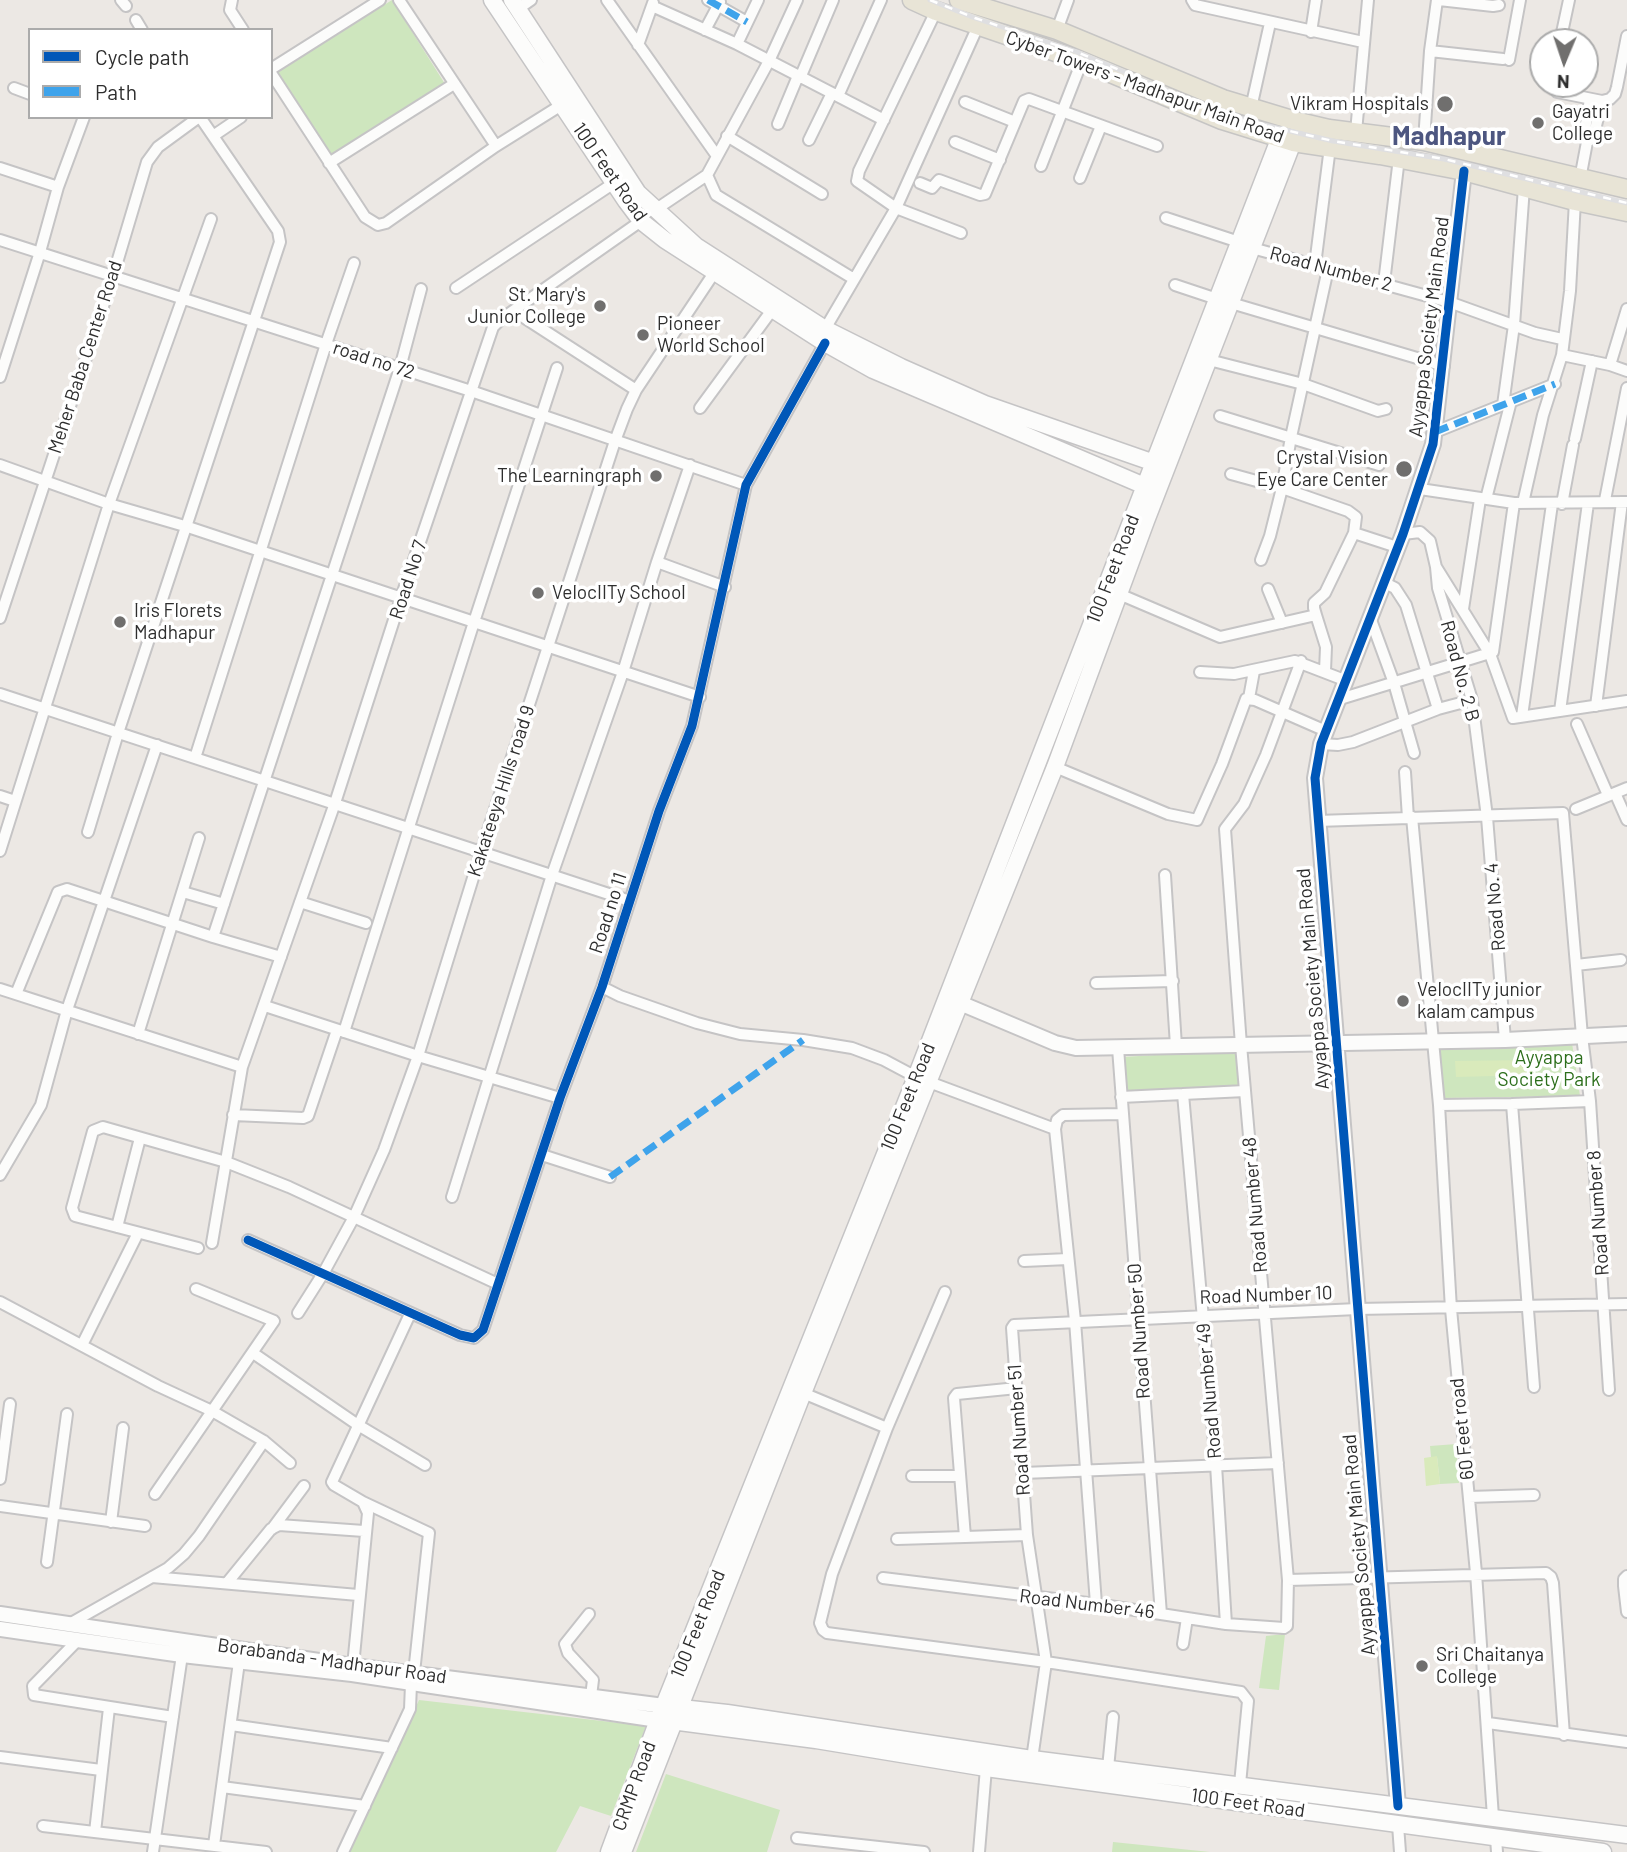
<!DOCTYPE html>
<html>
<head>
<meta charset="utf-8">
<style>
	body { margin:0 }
	#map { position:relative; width:1627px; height:1852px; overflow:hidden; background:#ece8e4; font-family:Barlow,sans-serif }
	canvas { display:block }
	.legend { position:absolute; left:28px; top:28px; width:245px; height:91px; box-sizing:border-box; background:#fff; border:2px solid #ababab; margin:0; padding:9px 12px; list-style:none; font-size:21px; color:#2e2e2e }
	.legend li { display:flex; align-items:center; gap:14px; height:35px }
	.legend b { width:35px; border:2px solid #ababab }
	.north { position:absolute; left:1529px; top:28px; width:70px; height:70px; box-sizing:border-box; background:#fff; border:2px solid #ababab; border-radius:50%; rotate:182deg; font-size:19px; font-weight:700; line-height:28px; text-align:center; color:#2e2e2e }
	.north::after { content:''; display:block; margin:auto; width:24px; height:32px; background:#706f6e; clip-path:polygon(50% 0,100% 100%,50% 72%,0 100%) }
</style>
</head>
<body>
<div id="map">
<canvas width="1627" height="1852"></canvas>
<ul class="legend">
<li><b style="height:9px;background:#0057b8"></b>Cycle path</li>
<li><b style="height:9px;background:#3ea3eb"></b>Path</li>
</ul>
<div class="north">N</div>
</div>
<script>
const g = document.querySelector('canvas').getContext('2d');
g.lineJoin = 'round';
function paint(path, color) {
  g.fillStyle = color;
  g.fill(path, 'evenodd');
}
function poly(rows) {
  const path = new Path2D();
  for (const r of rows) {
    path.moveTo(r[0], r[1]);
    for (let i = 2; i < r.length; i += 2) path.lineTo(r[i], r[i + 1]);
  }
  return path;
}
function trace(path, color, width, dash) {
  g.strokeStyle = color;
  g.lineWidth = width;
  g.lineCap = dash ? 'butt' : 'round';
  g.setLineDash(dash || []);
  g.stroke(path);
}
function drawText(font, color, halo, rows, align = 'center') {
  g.font = font + ' Barlow,sans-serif';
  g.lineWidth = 7;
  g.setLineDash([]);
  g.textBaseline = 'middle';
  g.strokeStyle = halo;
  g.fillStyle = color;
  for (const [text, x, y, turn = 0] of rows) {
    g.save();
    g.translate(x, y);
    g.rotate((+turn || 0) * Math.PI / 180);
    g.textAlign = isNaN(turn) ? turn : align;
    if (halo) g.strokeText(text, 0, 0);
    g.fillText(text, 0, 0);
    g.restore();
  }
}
const green = poly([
	[392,0,445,84,332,156,278,72],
	[1572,1043,1580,1096,1440,1098,1436,1048],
	[1236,1050,1239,1088,1125,1094,1123,1057],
	[1456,1444,1459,1483,1440,1484,1437,1457,1431,1457,1430,1446],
	[1285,1634,1279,1690,1259,1688,1266,1636],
	[419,1700,646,1726,611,1816,580,1806,556,1852,349,1852],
	[666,1774,780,1810,767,1852,636,1852],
	[1113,1842,1210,1852,1112,1852]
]);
const pitch = poly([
	[1531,1060,1531,1075,1456,1077,1455,1061],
	[1437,1456,1440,1484,1426,1486,1424,1458]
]);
const minor = poly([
	[121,0,126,6],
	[232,0,230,10,243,30],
	[399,0,496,146],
	[607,0,717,156],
	[708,0,747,22],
	[1192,0,1195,5,1363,42],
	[1439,0,1493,6,1499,5],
	[652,6,737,44,884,120],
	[518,9,531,0],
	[936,11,859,171,857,181,896,208,961,233],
	[136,20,142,30],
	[705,30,720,2],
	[1057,30,1068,0],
	[1311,32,1316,0],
	[1560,42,1569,0],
	[737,44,758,0],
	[638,45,653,3],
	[1430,51,1503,59],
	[1509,60,1520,0],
	[271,69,380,0],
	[271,73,365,217,378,225,386,223,496,146,563,104],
	[800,78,833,0],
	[1551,84,1557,92,1602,101,1610,99,1615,94,1617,87,1627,36],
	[14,88,30,94],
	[838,96,881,0],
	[965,102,1015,122],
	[1251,108,1270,23],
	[778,124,798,76],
	[1356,132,1368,0],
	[213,136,241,117],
	[727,136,822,194],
	[809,140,832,93],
	[1424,141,1430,51,1437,0],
	[955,142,1000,160],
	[1587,142,1593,138,1602,101],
	[329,163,454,84],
	[1041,166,1082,61],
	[0,168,58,187],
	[707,175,716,195,854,279],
	[1080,178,1101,126],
	[1580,179,1587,142,1584,136,1590,99],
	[920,183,932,188,939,180,980,195,985,194,1024,101,1029,99,1157,146],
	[655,210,707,175,769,61,797,0],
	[1166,218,1239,242],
	[0,240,471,391,746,485],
	[1252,248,1449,302,1535,333,1562,339],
	[1315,265,1330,147],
	[1384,283,1399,158],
	[1175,285,1217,299],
	[456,288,614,183],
	[1231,303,1444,366],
	[514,311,636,390],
	[825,329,896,208,978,26],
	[1562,355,1610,365,1627,371],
	[1209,360,1303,384,1378,411,1386,409],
	[1610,365,1627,309],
	[0,377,40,252,58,187,84,117],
	[1503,405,1514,325,1524,187],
	[700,408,772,310],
	[1220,416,1379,465],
	[1435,432,1555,384],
	[1575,439,1592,361],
	[0,465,109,504,188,527,700,697],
	[1420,489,1514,503,1627,502],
	[1486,499,1511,401],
	[1605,500,1627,388],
	[1523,503,1543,415,1562,355,1570,291,1575,201],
	[1562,504,1573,445],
	[1354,533,1397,547],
	[1403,534,1420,532,1430,541,1436,567,1490,654,1513,718,1627,701],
	[1261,560,1270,536,1282,488,1291,437,1328,269],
	[657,562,725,587],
	[1436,567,1438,588,1472,700,1487,817,1505,1040],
	[1385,583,1395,588,1406,605,1438,709],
	[1268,589,1282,623],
	[1119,594,1220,637,1316,615,1314,608,1314,603,1325,593,1354,533,1356,517,1348,511,1282,488,1231,474],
	[1463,609,1480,499],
	[1316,615,1326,647,1325,671],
	[0,618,113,276,147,162,158,147,199,117],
	[1371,620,1394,683,1414,753],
	[1200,672,1234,674,1295,661,1347,681],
	[0,694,630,901],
	[1249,698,1254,671],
	[1340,699,1493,652,1514,503],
	[1596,706,1622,502],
	[1560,711,1588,503],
	[1522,716,1552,504],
	[1577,724,1608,795],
	[1321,744,1338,745,1353,742,1438,709,1472,700],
	[195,758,326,344,354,263],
	[1055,767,1168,814,1197,820,1222,764,1246,699,1255,700,1326,731],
	[1405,772,1408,818],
	[1615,793,1627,820],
	[0,796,15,801],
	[1576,809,1627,788],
	[1412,817,1439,1105,1451,1309,1476,1573,1493,1817],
	[1317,821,1563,813,1582,1036,1590,1101,1609,1390],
	[88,832,118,733,280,242,278,231,200,117],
	[0,851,109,504,211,219],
	[1165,875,1176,1046],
	[183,892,224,904],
	[300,902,366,923],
	[213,937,400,368,421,289],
	[1576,965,1621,960],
	[1096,983,1173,981],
	[602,987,620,996,697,1023,740,1034,803,1040,852,1048,884,1060,916,1077],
	[0,989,242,1067,335,803,401,598,493,327,500,320,641,221],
	[16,994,58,892,67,889,213,937,281,957],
	[265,1006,418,1056,560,1098],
	[344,1032,474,622,557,368],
	[138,1034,199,838],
	[1118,1048,1161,1614],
	[929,1082,1055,1129,1075,1321,1096,1604],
	[1121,1097,1183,1094],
	[1512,1104,1590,1101],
	[1439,1105,1512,1104,1534,1387],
	[233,1115,303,1118,308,1116,337,1030],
	[1055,1129,1057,1120,1063,1115,1123,1114],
	[542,1155,610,1177],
	[0,1175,41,1105,67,1010,157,745],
	[452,1197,552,875,623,672,657,562,690,465],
	[117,1227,140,1138],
	[248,1240,460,1335,474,1338,483,1330,560,1098,602,987,659,811,692,726,746,485,825,343],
	[212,1243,242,1067],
	[198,1248,75,1216,72,1208,93,1131,103,1127,226,1162,289,1187,498,1284],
	[1024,1261,1068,1259],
	[0,1302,158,1386,212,1411,264,1441,290,1463],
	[298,1313,324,1272,354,1217,384,1150,418,1056,481,852,615,441,627,409,636,390,714,273],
	[82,1345,136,1237],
	[253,1353,358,1425,425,1465],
	[1017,1388,957,1394,954,1398,965,1537,1027,1535],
	[803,1393,887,1428,832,1574,820,1623,823,1630,827,1633,1046,1662,1241,1692,1248,1701,1240,1784],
	[887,1428,945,1292],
	[1023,1473,1278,1463],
	[912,1476,960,1476],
	[0,1479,10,1404],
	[155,1494,274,1321,196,1289],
	[1469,1497,1534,1495],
	[363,1502,429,1533,414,1673],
	[0,1506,145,1526],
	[111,1522,123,1428],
	[272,1529,304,1486],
	[897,1539,965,1537],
	[47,1562,67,1414],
	[1627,1576,1624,1579,1624,1586,1627,1612],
	[152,1577,358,1595],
	[883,1578,1096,1604,1226,1624,1284,1628,1287,1626,1288,1580,1241,1045,1225,829,1244,804,1266,755,1301,661],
	[1288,1580,1546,1573,1551,1577,1553,1583,1564,1735],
	[227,1583,271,1529,279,1525,364,1531],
	[589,1614,565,1644,568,1653,593,1680,591,1696],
	[71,1623,168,1568,184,1554,199,1536,264,1441],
	[1226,1624,1216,1465,1183,1094,1245,1091],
	[77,1641,33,1686,34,1695,173,1717],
	[1183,1644,1187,1618],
	[353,1666,368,1513,363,1502,334,1485,332,1482,410,1314],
	[1488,1723,1627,1742],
	[231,1725,392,1748],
	[0,1757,101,1770],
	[1032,1759,1046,1662,1027,1535,1012,1328,1014,1325,1357,1309,1627,1304],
	[1108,1768,1113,1717],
	[222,1787,365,1806],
	[1398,1825,1400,1852],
	[43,1826,266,1852],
	[95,1832,109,1708],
	[797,1838,924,1852],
	[1496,1838,1497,1852],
	[214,1845,239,1662],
	[153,1852,182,1655],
	[343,1852,410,1709,411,1684],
	[979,1852,986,1768]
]);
const tertiary = poly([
	[960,1003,1055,1043,1076,1048,1505,1040,1627,1034],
	[0,1614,353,1666,664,1706],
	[0,1629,182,1655,352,1674,658,1720],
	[1398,1806,1315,778,1321,744,1403,534,1433,444,1464,171]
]);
const secondary = poly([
	[492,0,626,201,641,221,665,240,825,343,873,370,1154,490],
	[512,0,638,193,696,246,825,329,901,367,985,404,1163,466],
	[672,1707,727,1713,1032,1759,1627,1835],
	[664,1720,816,1740,986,1768,1603,1852],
	[609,1852,658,1720,916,1077,1280,137],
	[623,1852,803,1393,1055,767,1146,521,1293,142]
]);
const primary = poly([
	[912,0,936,11,1082,61,1222,120,1293,142,1380,155,1464,171,1575,201,1627,212],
	[959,0,1057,30,1223,99,1299,122,1329,129,1424,141,1627,189]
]);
const rail = poly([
	[930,0,975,18,1077,52,1209,108,1255,123,1333,141,1444,159,1627,203]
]);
const quiet = poly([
	[708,0,747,22],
	[1435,432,1555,384],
	[610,1177,803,1040]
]);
const cycleway = poly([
	[248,1240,460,1335,474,1338,483,1330,560,1098,602,987,659,811,692,726,746,485,825,343],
	[1398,1806,1315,778,1321,744,1403,534,1433,444,1464,171]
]);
const markers = [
	[1445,104,9,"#706f6e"],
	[1538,123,7,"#706f6e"],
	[600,306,7,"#706f6e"],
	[643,335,7,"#706f6e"],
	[1404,469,9,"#706f6e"],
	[656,476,7,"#706f6e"],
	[538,593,7,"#706f6e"],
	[120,622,7,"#706f6e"],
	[1403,1001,7,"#706f6e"],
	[1422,1666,7,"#706f6e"]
];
const streetNames = [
	["Cyber Towers - Madhapur Main Road",1145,87,20],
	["100 Feet Road",610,172,55],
	["Road Number 2",1331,269,15],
	["Ayyappa Society Main Road",1429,327,-83],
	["Meher Baba Center Road",85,357,-72],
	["road no 72",374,360,18],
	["100 Feet Road",1113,569,-69],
	["Road No 7",408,580,-72],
	["Road No. 2 B",1460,671,75],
	["Kakateeya Hills road 9",501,791,-72],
	["Road No. 4",1495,907,-95],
	["Road no 11",608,913,-72],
	["Ayyappa Society Main Road",1313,979,-95],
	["100 Feet Road",908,1097,-68],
	["Road Number 48",1255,1205,-95],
	["Road Number 8",1598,1213,-94],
	["Road Number 10",1266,1295,-2],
	["Road Number 50",1139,1331,-94],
	["Road Number 49",1209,1391,-95],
	["60 Feet road",1462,1429,-96],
	["Road Number 51",1019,1430,-94],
	["Ayyappa Society Main Road",1359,1545,-95],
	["Road Number 46",1087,1604,7],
	["100 Feet Road",698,1624,-68],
	["Borabanda - Madhapur Road",332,1661,8],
	["CRMP Road",634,1786,-70],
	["100 Feet Road",1248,1803,8]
];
const poiNames = [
	["Vikram Hospitals",1429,104,"right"],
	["Gayatri",1552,112],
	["College",1552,134],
	["St. Mary's",586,295,"right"],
	["Junior College",586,317,"right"],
	["Pioneer",657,324],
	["World School",657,346],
	["Crystal Vision",1388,458,"right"],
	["Eye Care Center",1388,480,"right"],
	["The Learningraph",642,476,"right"],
	["VelocIITy School",552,593],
	["Iris Florets",134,611],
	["Madhapur",134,633],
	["VelocIITy junior",1417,990],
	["kalam campus",1417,1012],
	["Sri Chaitanya",1436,1655],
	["College",1436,1677]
];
const parkNames = [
	["Ayyappa",1549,1058],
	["Society Park",1549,1080]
];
const districtNames = [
	["Madhapur",1449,136]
];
paint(green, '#cee6be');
paint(pitch, '#d9eabb');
trace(minor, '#c5c4c5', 14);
trace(tertiary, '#c5c4c5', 18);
trace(secondary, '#c5c4c5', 19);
trace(primary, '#c6c5c4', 21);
trace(minor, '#fcfcfb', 10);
trace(tertiary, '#fcfcfb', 14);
trace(secondary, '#fcfcfb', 16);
trace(primary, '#e8e4d6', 18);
trace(rail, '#dfdfe1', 5);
trace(rail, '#fff', 2.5, [8]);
trace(quiet, '#3ea3eb', 7, [14, 7]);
trace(cycleway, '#0057b8', 9);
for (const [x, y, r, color] of markers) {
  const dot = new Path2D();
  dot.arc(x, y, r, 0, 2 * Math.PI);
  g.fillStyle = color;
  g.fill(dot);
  trace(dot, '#fff', 2.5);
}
drawText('19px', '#2e2e2e', '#fff', streetNames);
drawText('19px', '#2e2e2e', '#fff', poiNames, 'left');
drawText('19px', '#2c6e1b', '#fff', parkNames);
drawText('bold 26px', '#4d5680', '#fff', districtNames);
</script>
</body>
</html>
